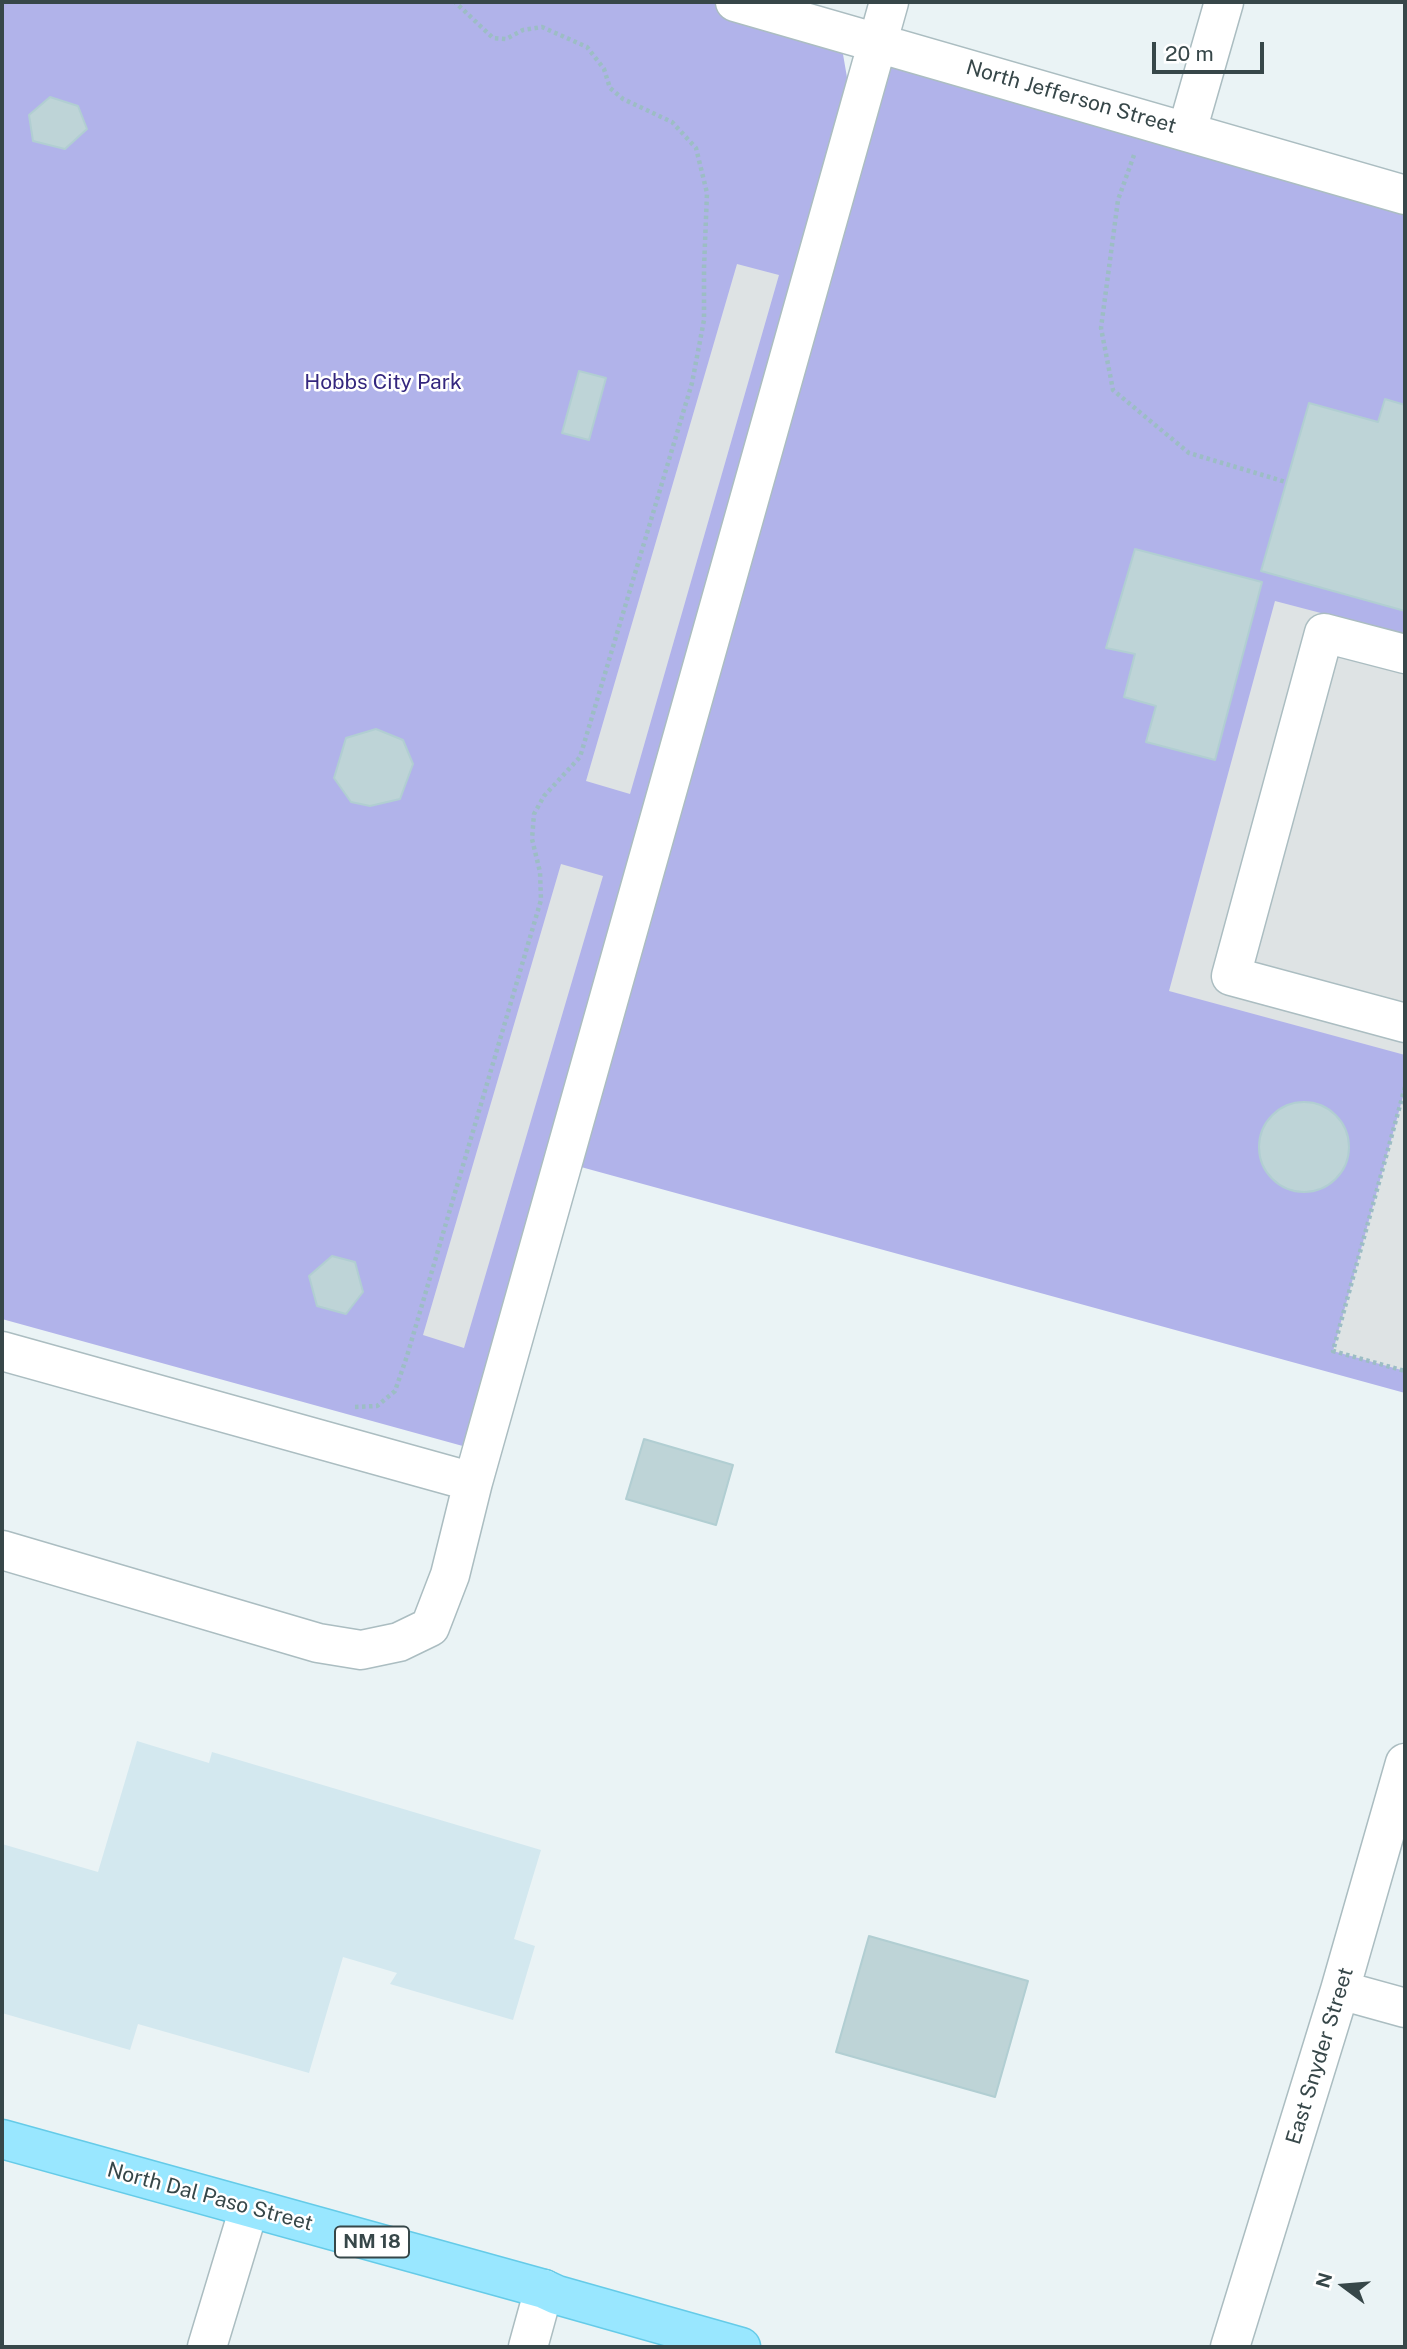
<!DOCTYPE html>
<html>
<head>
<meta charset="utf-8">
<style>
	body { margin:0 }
	#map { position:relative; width:1407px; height:2349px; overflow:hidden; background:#eaf3f5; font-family:"Public Sans",sans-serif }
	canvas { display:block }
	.frame { position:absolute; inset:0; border:4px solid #374749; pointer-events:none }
	.north { position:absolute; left:1309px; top:2251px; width:70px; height:70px; -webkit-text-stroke:5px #fff; paint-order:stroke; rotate:286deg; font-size:19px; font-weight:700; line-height:28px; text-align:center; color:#374749 }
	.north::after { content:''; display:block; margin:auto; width:24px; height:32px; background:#374749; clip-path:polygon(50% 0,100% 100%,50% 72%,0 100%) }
	.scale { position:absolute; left:1152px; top:42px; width:112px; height:32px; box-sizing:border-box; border:4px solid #374749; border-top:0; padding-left:9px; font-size:21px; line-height:24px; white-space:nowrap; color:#374749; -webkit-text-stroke:5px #fff; paint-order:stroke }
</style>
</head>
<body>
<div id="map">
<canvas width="1407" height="2349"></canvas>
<div class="frame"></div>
<div class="north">N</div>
<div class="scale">20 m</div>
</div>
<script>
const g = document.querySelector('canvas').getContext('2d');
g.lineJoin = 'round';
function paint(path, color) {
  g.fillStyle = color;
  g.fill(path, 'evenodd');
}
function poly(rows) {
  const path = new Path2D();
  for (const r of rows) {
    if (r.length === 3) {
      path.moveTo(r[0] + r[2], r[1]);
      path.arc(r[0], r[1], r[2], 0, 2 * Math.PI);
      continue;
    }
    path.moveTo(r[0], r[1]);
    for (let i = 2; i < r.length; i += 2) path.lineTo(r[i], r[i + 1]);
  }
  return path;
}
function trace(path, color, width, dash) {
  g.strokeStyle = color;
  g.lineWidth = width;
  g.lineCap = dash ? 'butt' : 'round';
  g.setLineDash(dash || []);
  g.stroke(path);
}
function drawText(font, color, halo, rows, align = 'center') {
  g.font = font + ' "Public Sans",sans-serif';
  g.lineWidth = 5;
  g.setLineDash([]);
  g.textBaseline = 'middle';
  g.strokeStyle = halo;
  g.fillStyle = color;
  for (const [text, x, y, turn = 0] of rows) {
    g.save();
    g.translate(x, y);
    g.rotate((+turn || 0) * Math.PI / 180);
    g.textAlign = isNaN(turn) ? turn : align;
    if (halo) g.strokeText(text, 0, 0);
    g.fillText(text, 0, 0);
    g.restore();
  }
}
const education = poly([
	[137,1741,209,1763,212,1752,541,1850,514,1939,535,1946,513,2020,390,1984,397,1973,343,1957,309,2073,138,2024,130,2050,2,2013,2,1844,98,1872]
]);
const green = poly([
	[2,2,725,2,839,31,849,89,863,55,1405,207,1405,1393,581,1167,470,1448,2,1319]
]);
const parking = poly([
	[737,264,779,275,630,794,586,781],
	[1275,601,1405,635,1405,1055,1169,991],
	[561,864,603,876,464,1348,423,1335],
	[1404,1093,1405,1093,1405,1371,1333,1351]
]);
const building = poly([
	[50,97,78,106,87,129,65,149,33,141,29,115,50,97],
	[579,371,606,378,589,440,562,433,579,371],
	[1385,399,1405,405,1405,611,1261,571,1309,403,1378,422,1385,399],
	[1135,549,1262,582,1215,760,1146,742,1156,706,1124,697,1135,654,1106,648,1135,549],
	[376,729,403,740,413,764,400,799,370,806,351,802,334,778,346,738,376,729],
	[1304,1147,45],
	[332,1256,355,1262,363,1292,346,1314,317,1306,309,1276,332,1256],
	[644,1439,733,1465,716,1525,626,1499,644,1439],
	[869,1936,1028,1981,995,2097,836,2052,869,1936]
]);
const path = poly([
	[1134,155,1118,200,1101,328,1113,390,1189,453,1286,482],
	[1405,1087,1333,1351,1405,1371],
	[355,1407,377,1406,395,1391,407,1356,541,900,540,872,532,839,534,814,544,796,580,757,692,383,704,320,704,268,707,193,696,148,672,122,623,99,610,88,604,69,587,47,542,27,523,30,506,39,493,38,455,2]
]);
const minor = poly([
	[735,2,1405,195],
	[1187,131,1224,2],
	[1405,654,1324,633,1231,976,1405,1023],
	[2,1351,473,1482],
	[2,1550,318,1643,361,1650,399,1642,430,1627,450,1575,473,1482,889,2],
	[1340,1990,1405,2008],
	[207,2347,249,2208],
	[528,2347,544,2289],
	[1230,2347,1340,1990,1405,1763]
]);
const major = poly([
	[2,2139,544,2289,557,2295,741,2347]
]);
const shields = [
	[372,2242,74]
];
const shieldNames = [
	["NM 18",372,2242]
];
const streetNames = [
	["North Jefferson Street",1071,97,16],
	["East Snyder Street",1320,2056,-73],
	["North Dal Paso Street",210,2197,15]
];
const parkNames = [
	["Hobbs City Park",383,383]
];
paint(education, '#d3e8ef');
paint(green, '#b1b3ea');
paint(parking, '#dee3e4');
paint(building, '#bed4d7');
trace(building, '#b1ced2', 2);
trace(minor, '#abbdc1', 41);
trace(major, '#65cbe8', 41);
trace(path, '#9cbdc4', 4.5, [3.5, 3.5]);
trace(minor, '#fff', 38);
trace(major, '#99e7ff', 38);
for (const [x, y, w] of shields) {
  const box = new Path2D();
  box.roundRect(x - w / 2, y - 15.5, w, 31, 5);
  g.fillStyle = '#fff';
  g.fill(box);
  trace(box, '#374749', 2);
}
drawText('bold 19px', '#374749', null, shieldNames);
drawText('21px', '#374749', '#fff', streetNames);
drawText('21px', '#34277e', '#fff', parkNames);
</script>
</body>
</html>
